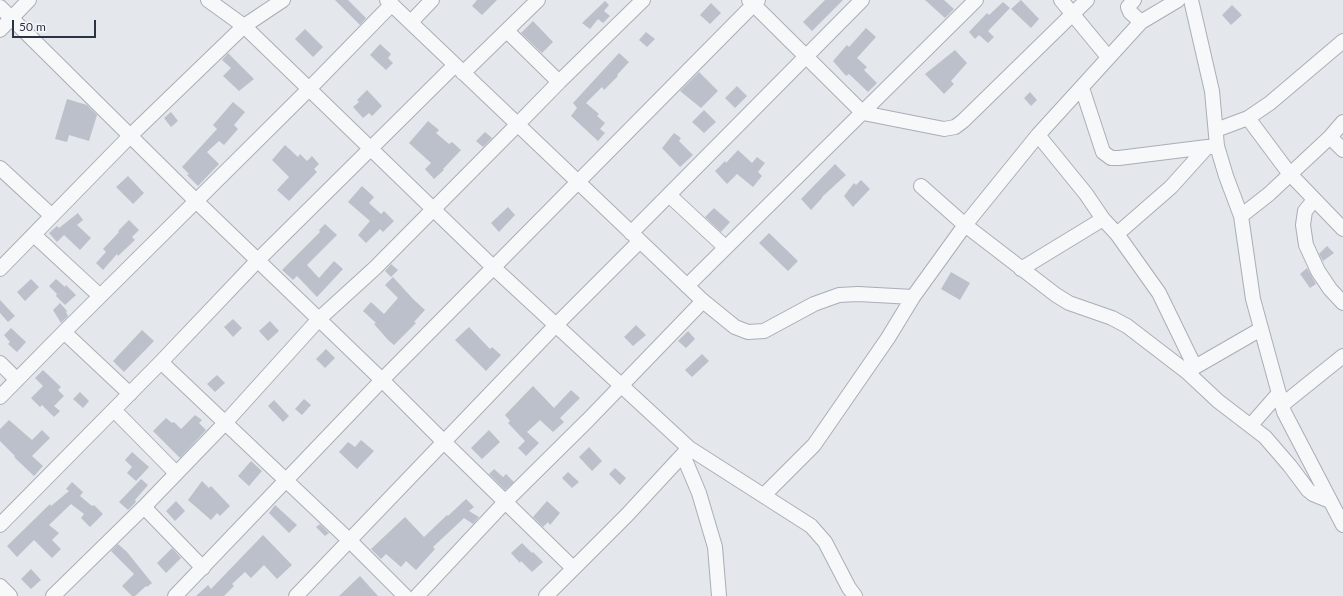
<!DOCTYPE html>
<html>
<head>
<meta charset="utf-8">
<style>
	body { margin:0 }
	#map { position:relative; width:1343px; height:596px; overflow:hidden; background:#e4e7ec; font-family:Lato,sans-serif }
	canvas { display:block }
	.scale { position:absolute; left:12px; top:20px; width:84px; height:18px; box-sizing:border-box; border:2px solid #2b3445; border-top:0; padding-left:5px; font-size:12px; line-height:14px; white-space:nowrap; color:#2b3445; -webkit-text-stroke:3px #f4f6f9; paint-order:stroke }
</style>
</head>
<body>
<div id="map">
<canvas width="1343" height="596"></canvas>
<div class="scale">50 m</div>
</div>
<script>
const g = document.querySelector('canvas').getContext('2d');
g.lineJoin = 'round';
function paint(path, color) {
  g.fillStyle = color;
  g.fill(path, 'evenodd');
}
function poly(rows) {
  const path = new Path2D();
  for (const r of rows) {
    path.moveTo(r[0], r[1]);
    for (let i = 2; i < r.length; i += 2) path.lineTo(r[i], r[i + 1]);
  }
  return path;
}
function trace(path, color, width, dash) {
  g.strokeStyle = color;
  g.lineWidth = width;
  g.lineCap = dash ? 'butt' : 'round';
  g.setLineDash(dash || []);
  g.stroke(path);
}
const building = poly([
	[335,0,348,0,366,18,360,25],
	[477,0,497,0,482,15,472,6],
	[825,0,843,0,812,31,803,22],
	[925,0,944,0,954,9,945,18],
	[1021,0,1039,19,1031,28,1011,9],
	[605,1,609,5,604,11,610,16,603,23,598,19,590,29,582,23],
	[1003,2,1010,8,988,31,994,37,988,43,979,35,975,39,969,32,987,13,989,15],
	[711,3,721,13,710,24,700,15],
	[1232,5,1242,15,1231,25,1222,15],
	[533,21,553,42,542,53,521,33],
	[866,28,876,37,857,58,867,67,864,70,877,83,868,92,849,74,846,76,833,61,847,45,849,47],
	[305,29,323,47,313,57,295,39],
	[646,32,655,39,647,47,639,40],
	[380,44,391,54,388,58,393,63,386,70,370,55],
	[955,50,967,63,951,81,954,84,944,94,925,74],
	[228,53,254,79,239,91,223,76,231,68,222,60],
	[619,53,629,62,617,75,618,76,604,90,602,87,586,103,599,114,597,116,605,123,600,129,605,133,598,141,571,116,577,108,573,103],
	[699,72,718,91,701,108,680,91],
	[737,86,747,96,735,108,725,98],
	[367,90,382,106,372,116,369,113,363,118,353,107,359,102,357,100],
	[1030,92,1037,100,1031,106,1024,98],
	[67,99,87,105,97,115,89,141,69,135,67,142,55,139],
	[233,102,245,112,234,125,238,129,224,145,219,141,207,152,219,164,198,186,187,175,189,174,182,167,217,129,213,125],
	[704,110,716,122,704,133,692,122],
	[171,112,178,121,171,127,164,118],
	[428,121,439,130,436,133,449,144,452,142,461,150,443,169,444,170,434,179,425,169,431,163,409,143],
	[485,132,492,138,483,147,476,141],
	[674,133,681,138,679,141,693,155,680,167,662,148],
	[285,145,298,157,300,154,307,161,312,156,319,164,314,169,317,172,289,201,277,190,289,177,272,160],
	[738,150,752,163,757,157,765,163,758,172,762,176,753,187,737,174,727,184,715,171,725,161,726,163],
	[835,164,846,175,822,197,822,198,811,210,801,199],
	[128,176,144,193,133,204,116,187],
	[861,180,870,189,853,207,844,196,854,183,856,185],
	[362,186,374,197,369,203,381,214,384,211,394,221,383,232,380,229,366,243,358,235,370,221,348,202],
	[508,207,515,215,499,232,491,223],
	[714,208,730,222,721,232,705,217],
	[78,213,83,220,77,225,91,238,80,250,64,235,57,242,49,233,57,226,59,228],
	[129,220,139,230,132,237,135,240,118,256,117,254,103,270,96,263,106,252,103,249,119,232,118,231],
	[325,224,337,235,307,265,319,278,334,261,343,269,317,297,297,276,293,280,282,270,320,232,319,230],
	[769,233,798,261,788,271,759,243],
	[1327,246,1334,253,1323,261,1319,254],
	[391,264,398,270,391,277,385,271],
	[1307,268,1316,284,1310,288,1300,274],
	[951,272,970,283,960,300,941,289],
	[393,277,413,299,425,310,414,322,416,323,394,345,388,340,374,324,376,323,363,311,371,302,384,314,398,298,385,285],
	[31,279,39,287,25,301,17,292],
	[56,279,65,287,66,285,76,295,65,305,56,296,57,294,49,286],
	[0,300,15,316,8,322,0,313],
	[60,303,67,311,66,312,68,316,61,323,53,310],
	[233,319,242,328,233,337,224,327],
	[270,321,279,331,268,341,259,331],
	[636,325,646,335,633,346,624,337],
	[469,327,490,349,492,347,501,355,486,371,455,340],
	[11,328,26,342,17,352,8,344,10,342,4,335],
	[142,330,154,341,124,372,113,361],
	[688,331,695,339,686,348,678,341],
	[326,349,335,358,325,368,316,359],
	[702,354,709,361,692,377,685,370],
	[43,370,61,387,58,390,64,396,54,406,60,411,54,417,42,405,40,407,31,398,43,386,35,378],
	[217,375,225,383,215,392,207,384],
	[533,386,554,408,571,390,580,398,560,418,564,422,553,432,540,420,527,432,539,443,526,456,518,448,525,441,508,423,510,421,505,415],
	[80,392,89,401,83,408,73,399],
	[304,399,311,405,302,415,295,409],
	[274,400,289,416,283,422,268,406],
	[195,415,202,420,199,423,206,430,180,458,153,431,166,418,172,423,174,422,181,429],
	[9,420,32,440,42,430,50,438,32,456,43,466,34,476,14,457,15,456,0,441,0,429],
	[489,430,500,442,482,459,471,448],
	[361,440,374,451,357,469,339,452,348,442,355,447],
	[589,447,602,461,592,471,579,457],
	[132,452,149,467,136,481,127,473,132,467,125,460],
	[251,461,262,471,249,486,238,476],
	[615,468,626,478,620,485,609,474],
	[494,469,503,477,506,474,514,482,505,490,489,474],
	[568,472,579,482,572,488,562,478],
	[141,479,148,485,135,500,136,502,128,510,119,502],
	[202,481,209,488,211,486,230,506,220,516,217,513,211,520,188,500],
	[72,482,83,492,80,496,92,506,94,505,103,514,90,527,81,518,84,514,71,504,49,525,59,533,52,540,61,549,52,558,34,540,17,557,7,546,50,504,51,506,69,491,66,489],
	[466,499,474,507,469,511,479,517,473,524,464,518,433,547,435,549,416,570,406,561,401,567,386,554,381,559,371,549,405,517,424,537,447,515,448,516],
	[176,501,185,511,175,521,166,511],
	[547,501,560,513,550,525,548,522,543,527,533,517],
	[275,505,297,525,289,533,269,513],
	[320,524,329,533,325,536,316,527],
	[263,535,292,565,277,579,264,565,251,578,245,572,232,584,234,586,224,596,196,596,208,585,211,589],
	[522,543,532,553,533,552,543,562,532,572,521,561,520,563,511,553],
	[118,544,127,552,152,583,147,587,146,586,135,596,132,596,122,586,134,574,111,551],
	[172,548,181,558,166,573,157,563],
	[31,569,41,580,31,589,21,579],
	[360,576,378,596,339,596]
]);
const minor = poly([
	[208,0,244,26,493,267,689,448,811,526,825,542,849,588,855,596],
	[387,0,703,301,735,327,748,332,764,331,814,304,839,295,858,294,913,297],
	[749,0,863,113,944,129,955,127,963,121,1087,0],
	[1061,0,1108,57],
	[1134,0,1128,7,1130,12,1141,22],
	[1191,0,1212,91,1217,146,1226,176,1241,216,1253,299,1284,412,1343,525],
	[0,7,196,201,382,380,444,442,573,568],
	[411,22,432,0],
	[0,30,29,0],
	[507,31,559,82],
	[463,73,538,0],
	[1082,88,1103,152,1111,158,1119,158,1207,147],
	[1248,118,1289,173,1343,229],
	[1216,130,1248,118,1270,103,1343,41],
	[1038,135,1086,194,1103,219,1117,234,1159,293,1195,367,1187,372],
	[1330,137,1343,150],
	[0,168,52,216],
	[921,186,965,225,1056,295,1069,303,1112,318,1127,326,1187,372,1218,401,1265,437,1290,466,1308,490,1313,494,1330,501],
	[669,195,725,247],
	[1314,200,1305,211,1303,225,1306,245,1318,271,1330,289,1343,303],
	[1241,216,1269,194,1330,137,1343,122],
	[631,233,862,0],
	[1117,234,1171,187,1207,147,1211,147],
	[34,235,100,296],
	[0,269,130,136,244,26,283,0],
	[1021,269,1103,219],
	[687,286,976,0],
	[64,332,130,394],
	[161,362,350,541,405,596],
	[0,363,17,380],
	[1195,367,1261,329],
	[0,397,64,332,309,89,392,4],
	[1282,405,1343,356],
	[114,410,176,473],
	[1251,425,1279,393],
	[683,455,699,493,715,547,719,596],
	[764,495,814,445,888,338,913,297,965,225,1038,135,1141,22,1178,0],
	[144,507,203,568],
	[0,525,161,362,258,260,455,65],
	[0,586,10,596],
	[53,596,144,507,225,423,319,319,375,268,517,125,559,82,643,0],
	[175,596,382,380,758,0],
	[296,596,556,325,640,241],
	[417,596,506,501,588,420,703,301],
	[546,596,627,515,689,448]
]);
paint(building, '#bbc0ca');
trace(minor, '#a9aeb7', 16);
trace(minor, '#f7f8fa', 14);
</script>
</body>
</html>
